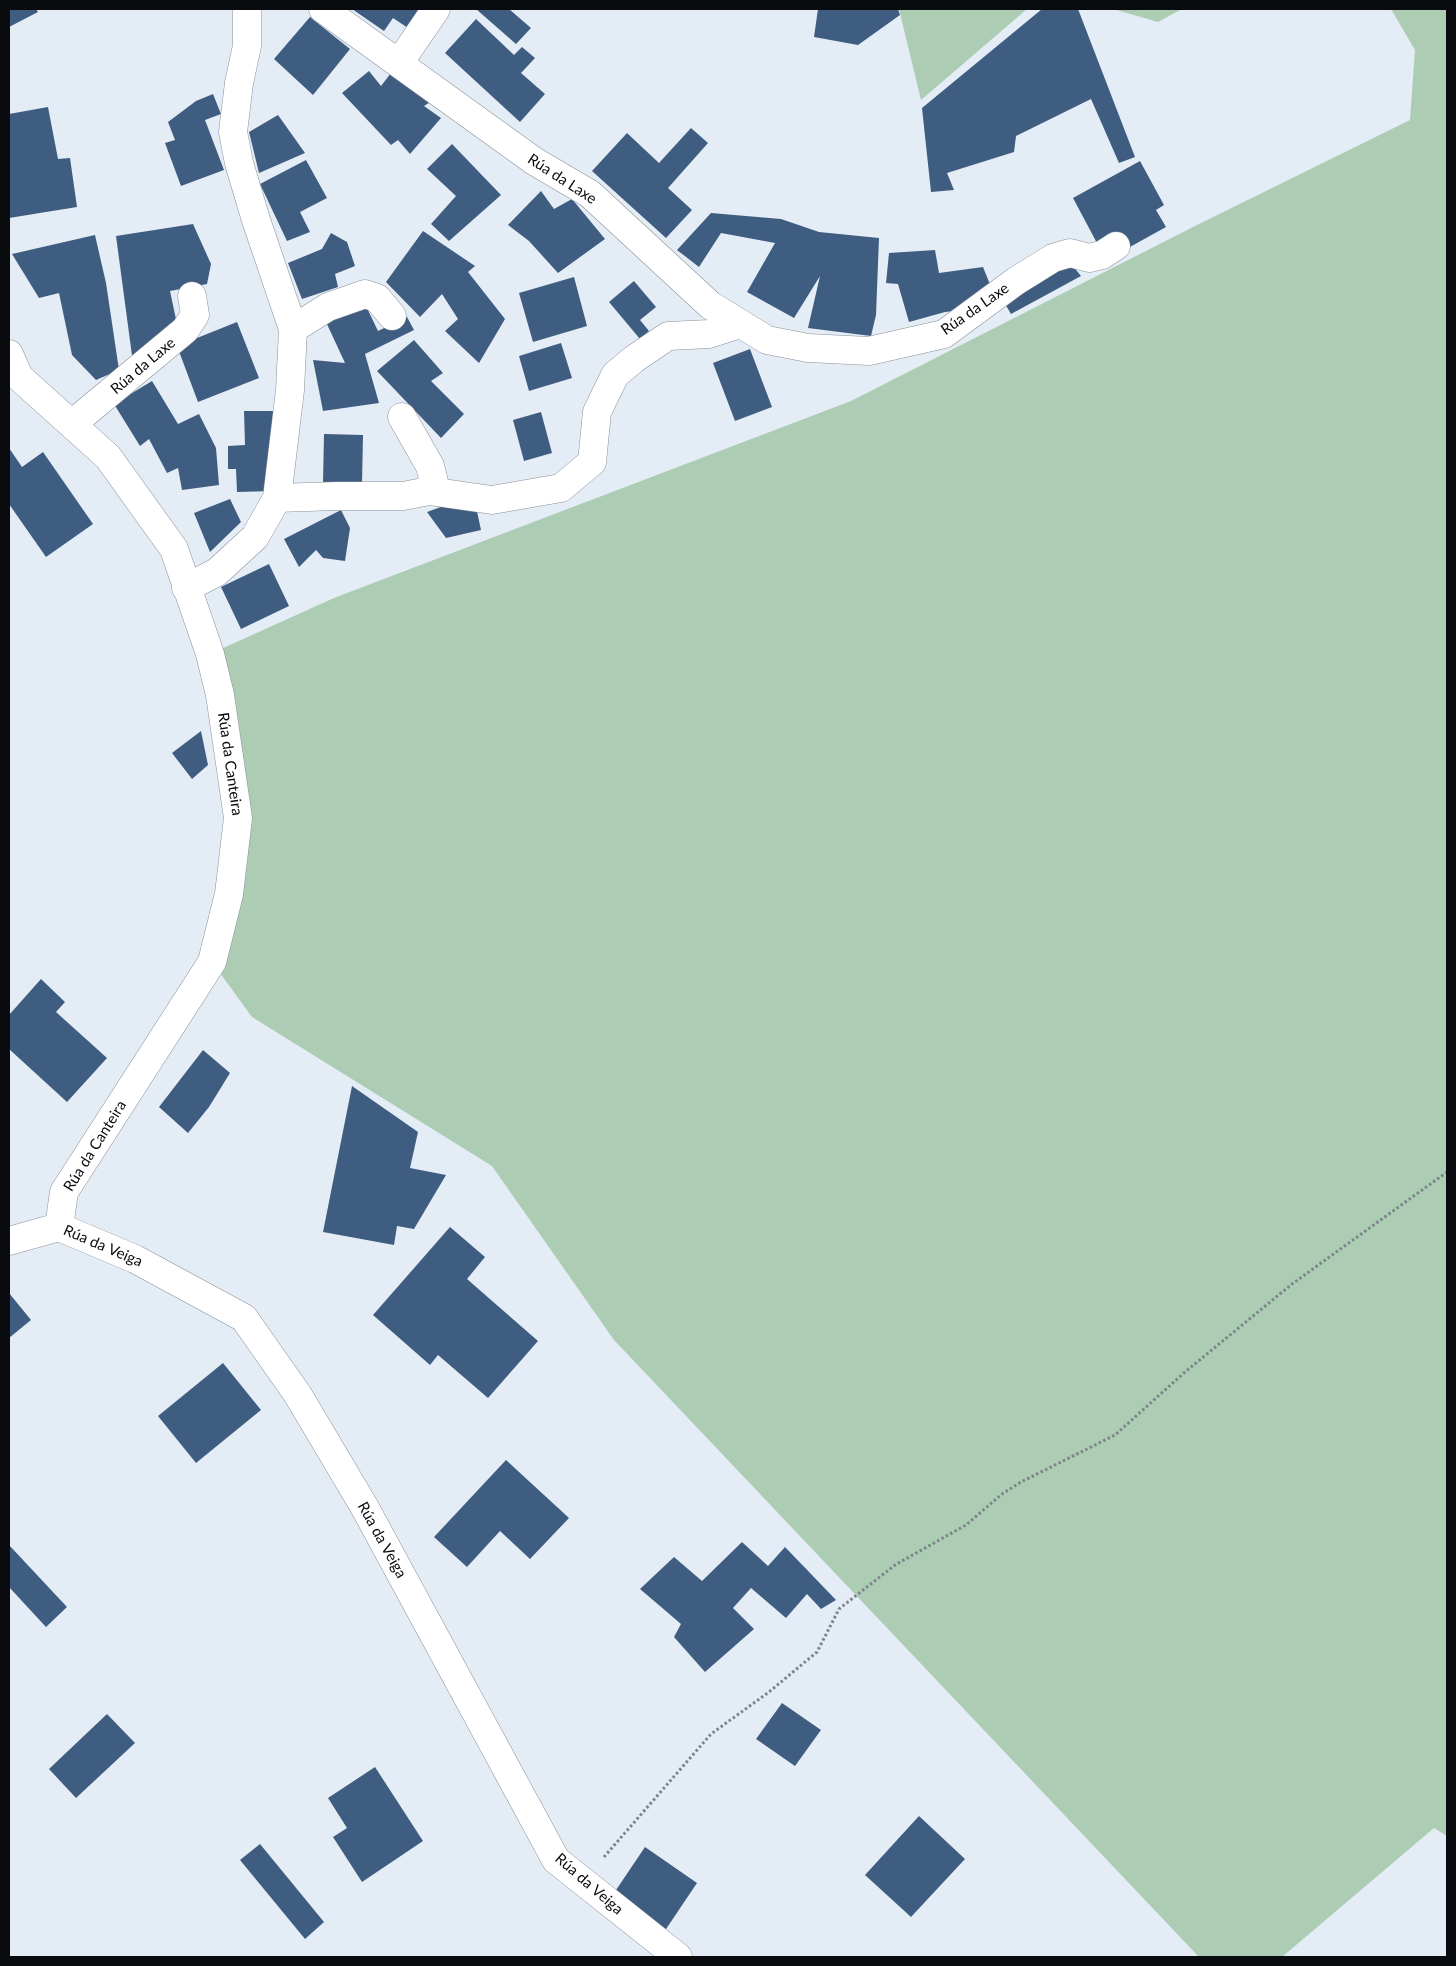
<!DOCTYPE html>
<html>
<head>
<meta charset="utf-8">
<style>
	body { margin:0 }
	#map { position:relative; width:1456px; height:1966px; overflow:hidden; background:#e4ecf5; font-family:Lato,sans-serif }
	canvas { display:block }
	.frame { position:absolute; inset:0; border:10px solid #090b0f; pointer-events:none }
</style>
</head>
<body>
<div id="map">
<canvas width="1456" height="1966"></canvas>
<div class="frame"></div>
</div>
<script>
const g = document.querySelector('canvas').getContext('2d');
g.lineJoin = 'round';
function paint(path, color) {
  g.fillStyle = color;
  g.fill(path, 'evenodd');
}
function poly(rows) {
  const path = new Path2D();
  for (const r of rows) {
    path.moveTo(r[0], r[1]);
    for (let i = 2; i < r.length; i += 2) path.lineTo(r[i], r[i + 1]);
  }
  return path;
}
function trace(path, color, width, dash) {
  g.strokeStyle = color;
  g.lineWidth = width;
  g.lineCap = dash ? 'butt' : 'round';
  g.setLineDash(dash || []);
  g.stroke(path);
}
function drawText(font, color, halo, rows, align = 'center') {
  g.font = font + ' Lato,sans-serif';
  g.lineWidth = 5;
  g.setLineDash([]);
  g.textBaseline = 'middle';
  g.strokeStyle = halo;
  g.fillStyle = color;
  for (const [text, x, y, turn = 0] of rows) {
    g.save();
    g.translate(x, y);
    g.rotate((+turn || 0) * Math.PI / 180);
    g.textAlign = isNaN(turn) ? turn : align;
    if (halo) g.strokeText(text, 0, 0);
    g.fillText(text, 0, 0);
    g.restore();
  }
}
const green = poly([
	[899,9,1027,9,921,100],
	[1113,9,1182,9,1158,22],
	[1391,9,1447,9,1447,1836,1434,1828,1282,1957,1199,1957,614,1340,492,1166,252,1017,212,962,238,818,210,654,334,598,851,401,1197,225,1410,120,1415,50]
]);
const building = poly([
	[9,9,36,9,38,12,9,27],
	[352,9,425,9,411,30,393,18,384,31],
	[476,9,509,9,531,28,516,44],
	[818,9,898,9,900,15,858,45,814,37],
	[1042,9,1078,9,1135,157,1119,163,1091,99,1016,136,1014,152,947,173,954,190,931,192,922,108],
	[310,17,350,49,313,95,274,59],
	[476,19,514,55,522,47,535,58,521,73,545,94,520,122,445,53],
	[369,71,381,86,391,73,432,101,424,106,441,118,410,154,398,140,391,145,342,93],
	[213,94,221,114,205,120,224,170,181,186,165,143,175,140,168,122,196,101],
	[48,107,58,159,70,158,77,207,9,218,9,114],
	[278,115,305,153,259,173,249,132],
	[691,128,708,143,668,188,692,210,666,238,592,171,627,133,659,163],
	[452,144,501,195,449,241,431,224,456,196,427,169],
	[306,160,327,198,300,212,310,232,287,241,260,184],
	[1140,161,1164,205,1156,210,1166,227,1128,248,1098,245,1073,198],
	[541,191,554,209,572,199,605,239,558,273,529,241,508,225],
	[711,213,781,219,819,232,879,238,876,315,871,336,808,328,820,276,794,318,747,292,775,243,721,233,699,267,677,250],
	[193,224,211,264,207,284,170,291,177,324,133,363,116,236],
	[423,231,475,266,468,272,505,319,479,363,445,331,458,319,442,294,420,317,386,282],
	[331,233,347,242,355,266,335,274,338,287,302,299,288,263,322,249],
	[95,235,106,283,119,370,96,380,72,355,59,293,39,298,12,254],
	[935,250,939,273,983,267,993,292,972,309,945,312,909,322,898,284,886,283,889,253],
	[1068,260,1081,276,1011,314,1004,302],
	[574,277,587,326,533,342,519,293],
	[634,281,656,307,640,320,649,331,640,339,609,302],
	[365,304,378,331,407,317,414,330,365,354,379,403,323,411,313,360,345,363,326,322],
	[237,322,259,378,198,402,177,346],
	[414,340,443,373,431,381,464,414,441,438,377,371],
	[561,343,572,378,529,391,519,356],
	[750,349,772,407,735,421,713,363],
	[152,381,178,424,199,414,216,448,219,485,182,490,178,468,167,473,149,439,140,446,114,404],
	[244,411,274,411,273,491,237,492,236,469,228,469,228,446,245,445],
	[541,412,552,453,524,461,513,420],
	[324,434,363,435,362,484,323,483],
	[9,448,22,467,43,452,93,524,46,557,9,504],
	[230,499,241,522,210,552,194,513],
	[460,500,475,502,481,530,446,538,427,512],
	[341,510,350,528,345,561,323,558,316,550,299,567,284,539],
	[269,564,289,606,241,629,221,587],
	[201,731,208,765,192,779,172,753],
	[41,979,65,1002,56,1012,107,1058,67,1102,9,1049,9,1015],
	[203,1050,230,1073,209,1107,188,1133,159,1107],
	[352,1086,418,1132,410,1168,446,1175,414,1229,397,1226,394,1245,323,1232],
	[450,1227,485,1257,467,1279,538,1341,488,1398,438,1355,430,1365,373,1315],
	[9,1293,31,1320,9,1338],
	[223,1363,261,1410,196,1463,158,1416],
	[506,1460,569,1518,530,1559,500,1531,467,1567,434,1537],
	[742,1542,768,1566,785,1547,836,1600,821,1609,807,1594,786,1618,751,1588,733,1608,754,1629,705,1672,674,1637,681,1624,640,1589,674,1557,702,1581],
	[9,1545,67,1607,46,1627,9,1587],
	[782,1703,821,1730,795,1766,756,1739],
	[107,1714,135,1743,76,1798,49,1769],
	[375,1767,423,1841,362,1882,333,1837,347,1828,328,1798],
	[919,1816,965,1859,911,1917,865,1875],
	[260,1844,324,1922,305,1939,240,1860],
	[645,1847,697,1883,664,1932,612,1896]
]);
const path = poly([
	[604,1857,711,1734,769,1692,817,1652,839,1609,895,1565,966,1525,1002,1494,1021,1482,1115,1435,1185,1372,1292,1284,1447,1172]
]);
const minor = poly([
	[323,9,534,161,590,194,710,305,767,340,808,348,869,351,944,334,1016,281,1053,258,1070,253,1089,258,1102,255,1116,246],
	[399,63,436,9],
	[293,329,328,307,365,294,377,298,392,316],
	[9,354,19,377,108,457,174,549,210,654,220,695,238,818,229,894,212,962,64,1192,59,1227],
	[402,417,430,466,434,482,429,491],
	[72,424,185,330,195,315,192,296],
	[277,498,337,496,403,496,429,491,492,500,561,488,592,462,597,412,615,375,634,359,668,336,709,334,740,324],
	[186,588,217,572,255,537,277,498,290,390,293,329,256,220,239,163,233,132,239,83,247,46,247,9],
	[9,1241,59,1227,135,1259,244,1318,298,1395,365,1508,556,1860,678,1957]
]);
const streetNames = [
	["Rúa da Laxe",562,179,33],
	["Rúa da Laxe",975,309,-35],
	["Rúa da Laxe",143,366,-40],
	["Rúa da Canteira",230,764,82],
	["Rúa da Canteira",95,1146,-58],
	["Rúa da Veiga",103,1246,23],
	["Rúa da Veiga",382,1540,61],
	["Rúa da Veiga",589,1884,41]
];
paint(green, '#accdb4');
paint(building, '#3f5d81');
trace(minor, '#899099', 29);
trace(path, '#7e838a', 3, [2.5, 2.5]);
trace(minor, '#fff', 28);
drawText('15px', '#090b0f', '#fff', streetNames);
</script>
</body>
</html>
